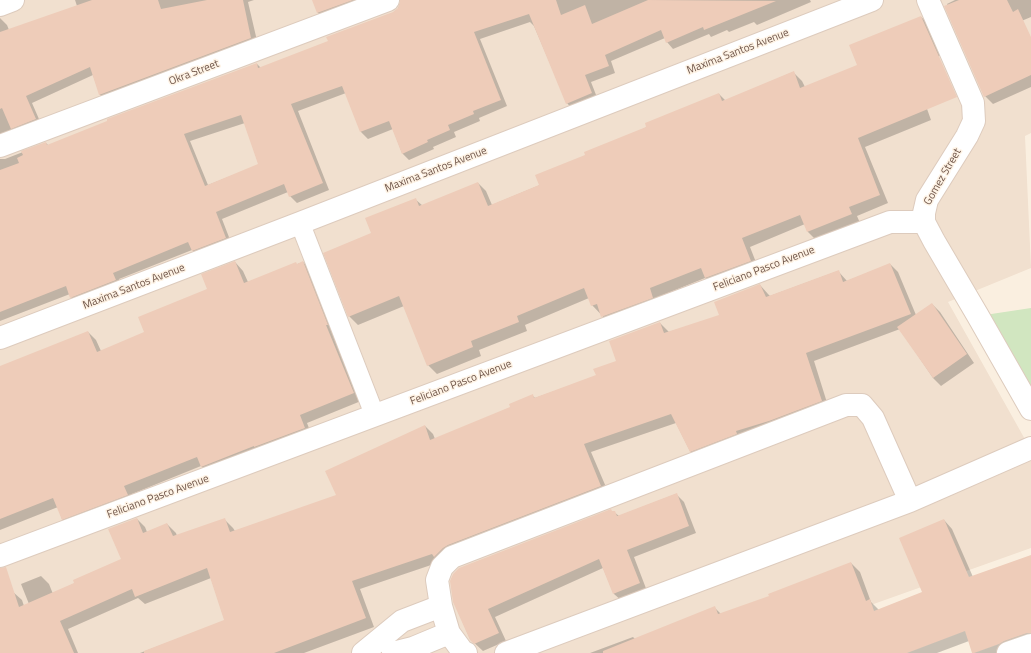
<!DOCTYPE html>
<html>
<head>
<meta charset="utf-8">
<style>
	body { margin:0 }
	canvas { display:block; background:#faefe0 }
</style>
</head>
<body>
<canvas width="1031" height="653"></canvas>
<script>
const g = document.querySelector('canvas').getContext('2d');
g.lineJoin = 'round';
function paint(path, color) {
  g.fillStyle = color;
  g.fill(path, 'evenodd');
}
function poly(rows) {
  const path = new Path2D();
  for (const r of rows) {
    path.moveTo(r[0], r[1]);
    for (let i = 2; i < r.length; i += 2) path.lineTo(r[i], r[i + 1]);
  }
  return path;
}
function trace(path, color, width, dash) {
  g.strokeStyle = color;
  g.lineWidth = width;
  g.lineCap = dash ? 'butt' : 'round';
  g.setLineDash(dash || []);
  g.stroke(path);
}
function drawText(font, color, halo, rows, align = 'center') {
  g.font = font + ' "Titillium Web",sans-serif';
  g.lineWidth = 3;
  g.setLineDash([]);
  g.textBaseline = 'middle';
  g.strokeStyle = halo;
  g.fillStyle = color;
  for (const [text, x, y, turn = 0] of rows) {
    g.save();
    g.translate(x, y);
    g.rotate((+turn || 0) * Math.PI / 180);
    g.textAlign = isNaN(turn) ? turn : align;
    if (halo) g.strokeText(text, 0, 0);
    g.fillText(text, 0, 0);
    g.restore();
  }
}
const residential = poly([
	[0,0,1031,0,1031,133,1025,136,1031,268,948,302,1031,450,1031,548,736,653,0,653]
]);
const green = poly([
	[1031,308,1031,403,978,316]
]);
const shadow = poly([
	[75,0,254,0,248,2,258,45,107,102,100,95,93,75,32,103,42,126,0,143,0,18,7,25,9,30,77,6],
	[313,0,377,0,325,20,318,13],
	[401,0,810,0,811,2,757,25,754,22,729,32,727,30,711,37,709,34,673,49,667,42,665,38,611,61,615,73,591,82,598,100,573,110,567,103,534,26,530,22,480,39,507,106,479,118,480,121,454,132,456,137,433,147,434,149,409,160,402,153,393,129,368,139,361,132,346,93,298,111,329,190,297,203,290,196,288,192,222,219,232,245,199,257,192,250,119,279,122,287,78,304,71,297,70,294,0,321,0,159,5,159,46,143,49,146,257,64,261,68,329,42,393,13,398,9],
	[245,123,259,165,208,185,190,141],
	[955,0,1031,0,1031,17,966,44,947,4],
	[921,17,930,25,942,55,912,67,931,120,865,147,888,203,857,216,860,223,816,240,808,232,805,224,750,247,759,270,714,286,705,278,658,297,661,306,611,325,592,305,589,298,525,325,527,331,479,350,481,356,437,374,428,365,404,306,358,325,349,316,372,234,415,199,423,206,478,183,486,191,492,205,540,185,586,155,719,94,726,101,793,72,802,81,805,87,858,66],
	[1031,55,1031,87,993,104,985,96],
	[235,262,243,271,248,282,303,262,311,270,361,401,307,423,312,436,210,475,201,466,132,494,135,503,71,527,62,519,58,507,0,530,0,367,88,332,96,340,101,351,145,333,208,289],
	[890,264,898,272,916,315,932,304,940,312,974,363,941,386,933,378,900,329,814,361,829,409,699,460,690,451,676,423,591,452,609,494,440,562,360,589,374,627,304,653,140,653,225,621,211,578,145,604,138,598,68,629,78,653,0,653,0,597,13,592,22,600,24,606,29,604,21,584,41,576,49,584,53,594,122,560,137,519,145,527,147,532,167,524,176,533,177,536,225,520,233,528,235,531,337,496,425,426,433,434,435,439,511,408,532,395,535,398,597,376,617,362,660,323,669,332,720,316,760,285,768,294,770,296,838,271,847,281],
	[676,494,684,502,696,533,634,557,647,591,622,601,614,594,603,568,495,617,506,641,483,651,470,639,454,601,613,512,614,512,619,516],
	[944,520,952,529,973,577,1031,556,1031,643,1007,653,973,653,969,641,937,653,590,653,633,637,636,640,715,608,721,614,770,597,851,563,860,572,871,602,879,610,923,593]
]);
const building = poly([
	[92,0,158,0,161,9,207,0,243,0,251,38,99,95,90,67,26,96,36,119,11,129,2,108,0,109,0,32],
	[312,0,353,0,317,13],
	[400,0,556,0,561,15,585,5,592,24,648,0,776,1,704,30,703,27,666,43,661,30,605,55,609,66,585,75,592,93,566,104,529,14,474,32,501,100,473,111,474,114,448,125,450,130,427,140,428,142,402,154,389,121,360,132,342,86,291,104,323,183,289,197,284,184,216,212,226,238,192,251,188,242,113,273,116,280,70,298,66,286,0,312,0,170,19,163,17,158,23,155,21,151,46,142,47,145,107,121,107,119,257,63,258,68,328,41,326,37,393,12,398,8,400,2],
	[241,115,258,164,205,186,184,134],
	[959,0,1007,0,1013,12,1018,9,1031,37,1031,75,984,97,944,6],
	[921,16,957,97,858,138,880,195,849,207,852,214,807,232,800,215,742,238,751,261,705,278,701,268,650,288,653,298,601,317,597,304,591,306,584,288,517,316,519,322,471,341,473,347,427,366,399,296,348,317,323,253,371,233,365,218,416,198,419,206,478,182,488,206,539,185,535,175,585,155,584,152,646,127,645,123,719,93,722,101,794,71,800,88,857,65,849,45],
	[235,261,244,283,296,262,297,264,303,261,328,325,326,325,354,393,300,415,305,428,254,447,254,446,201,467,197,457,124,486,128,495,62,520,53,498,0,519,0,366,88,331,97,352,144,332,138,317,207,289,201,274],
	[890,263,911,314,806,353,822,401,769,421,736,431,737,434,690,452,671,414,584,444,601,486,448,545,443,548,434,557,432,554,352,581,366,618,274,653,144,653,144,651,224,620,207,568,135,597,132,589,60,621,74,653,0,653,0,568,6,567,19,607,74,583,73,580,121,559,108,529,137,518,143,533,167,523,173,536,225,518,230,532,336,495,325,471,425,425,430,440,510,407,509,404,533,394,534,398,596,375,593,369,616,361,609,341,660,322,664,333,719,315,714,302,760,284,766,297,839,270,843,282],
	[932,303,967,354,933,378,897,327],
	[677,493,689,526,627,550,640,583,613,594,599,559,488,609,499,633,474,644,470,640,453,602,450,581,453,574,459,568,611,509,612,511,615,511,617,516],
	[944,519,969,577,1031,555,1031,633,1027,633,1004,641,999,644,974,653,972,653,965,631,907,653,603,653,603,651,715,606,718,614,769,596,768,594,851,562,866,601,870,599,874,611,922,592,899,538]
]);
const service = poly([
	[300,223,375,416]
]);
const minor = poly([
	[928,0,973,103,974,121,967,136,927,200,924,213,924,222,934,241,978,316,1031,409],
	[0,5,13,0],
	[0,146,388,0],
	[0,338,300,223,872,0],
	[0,556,890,222,924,222],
	[363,653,402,621,441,606],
	[393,653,413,648,449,633],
	[466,653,463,652,449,633,441,606,437,580,442,567,452,557,846,405,862,405,873,418,910,501],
	[506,653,910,501,1031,448],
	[1008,653,1031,645]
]);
const streetNames = [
	["Maxima Santos Avenue",738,52,-21],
	["Okra Street",194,73,-21],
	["Maxima Santos Avenue",436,170,-21],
	["Gomez Street",943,177,-60],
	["Feliciano Pasco Avenue",764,269,-21],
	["Maxima Santos Avenue",134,287,-21],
	["Feliciano Pasco Avenue",461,383,-21],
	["Feliciano Pasco Avenue",158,497,-20]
];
paint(residential, '#f1e0cf');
paint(green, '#d1e6c0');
paint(shadow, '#0003');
paint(building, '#eeccb9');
trace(service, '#ddcbbd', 21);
trace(minor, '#ddcbbd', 24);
trace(service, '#fff', 19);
trace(minor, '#fff', 22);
drawText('11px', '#6f5549', '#fef3e5', streetNames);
</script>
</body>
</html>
